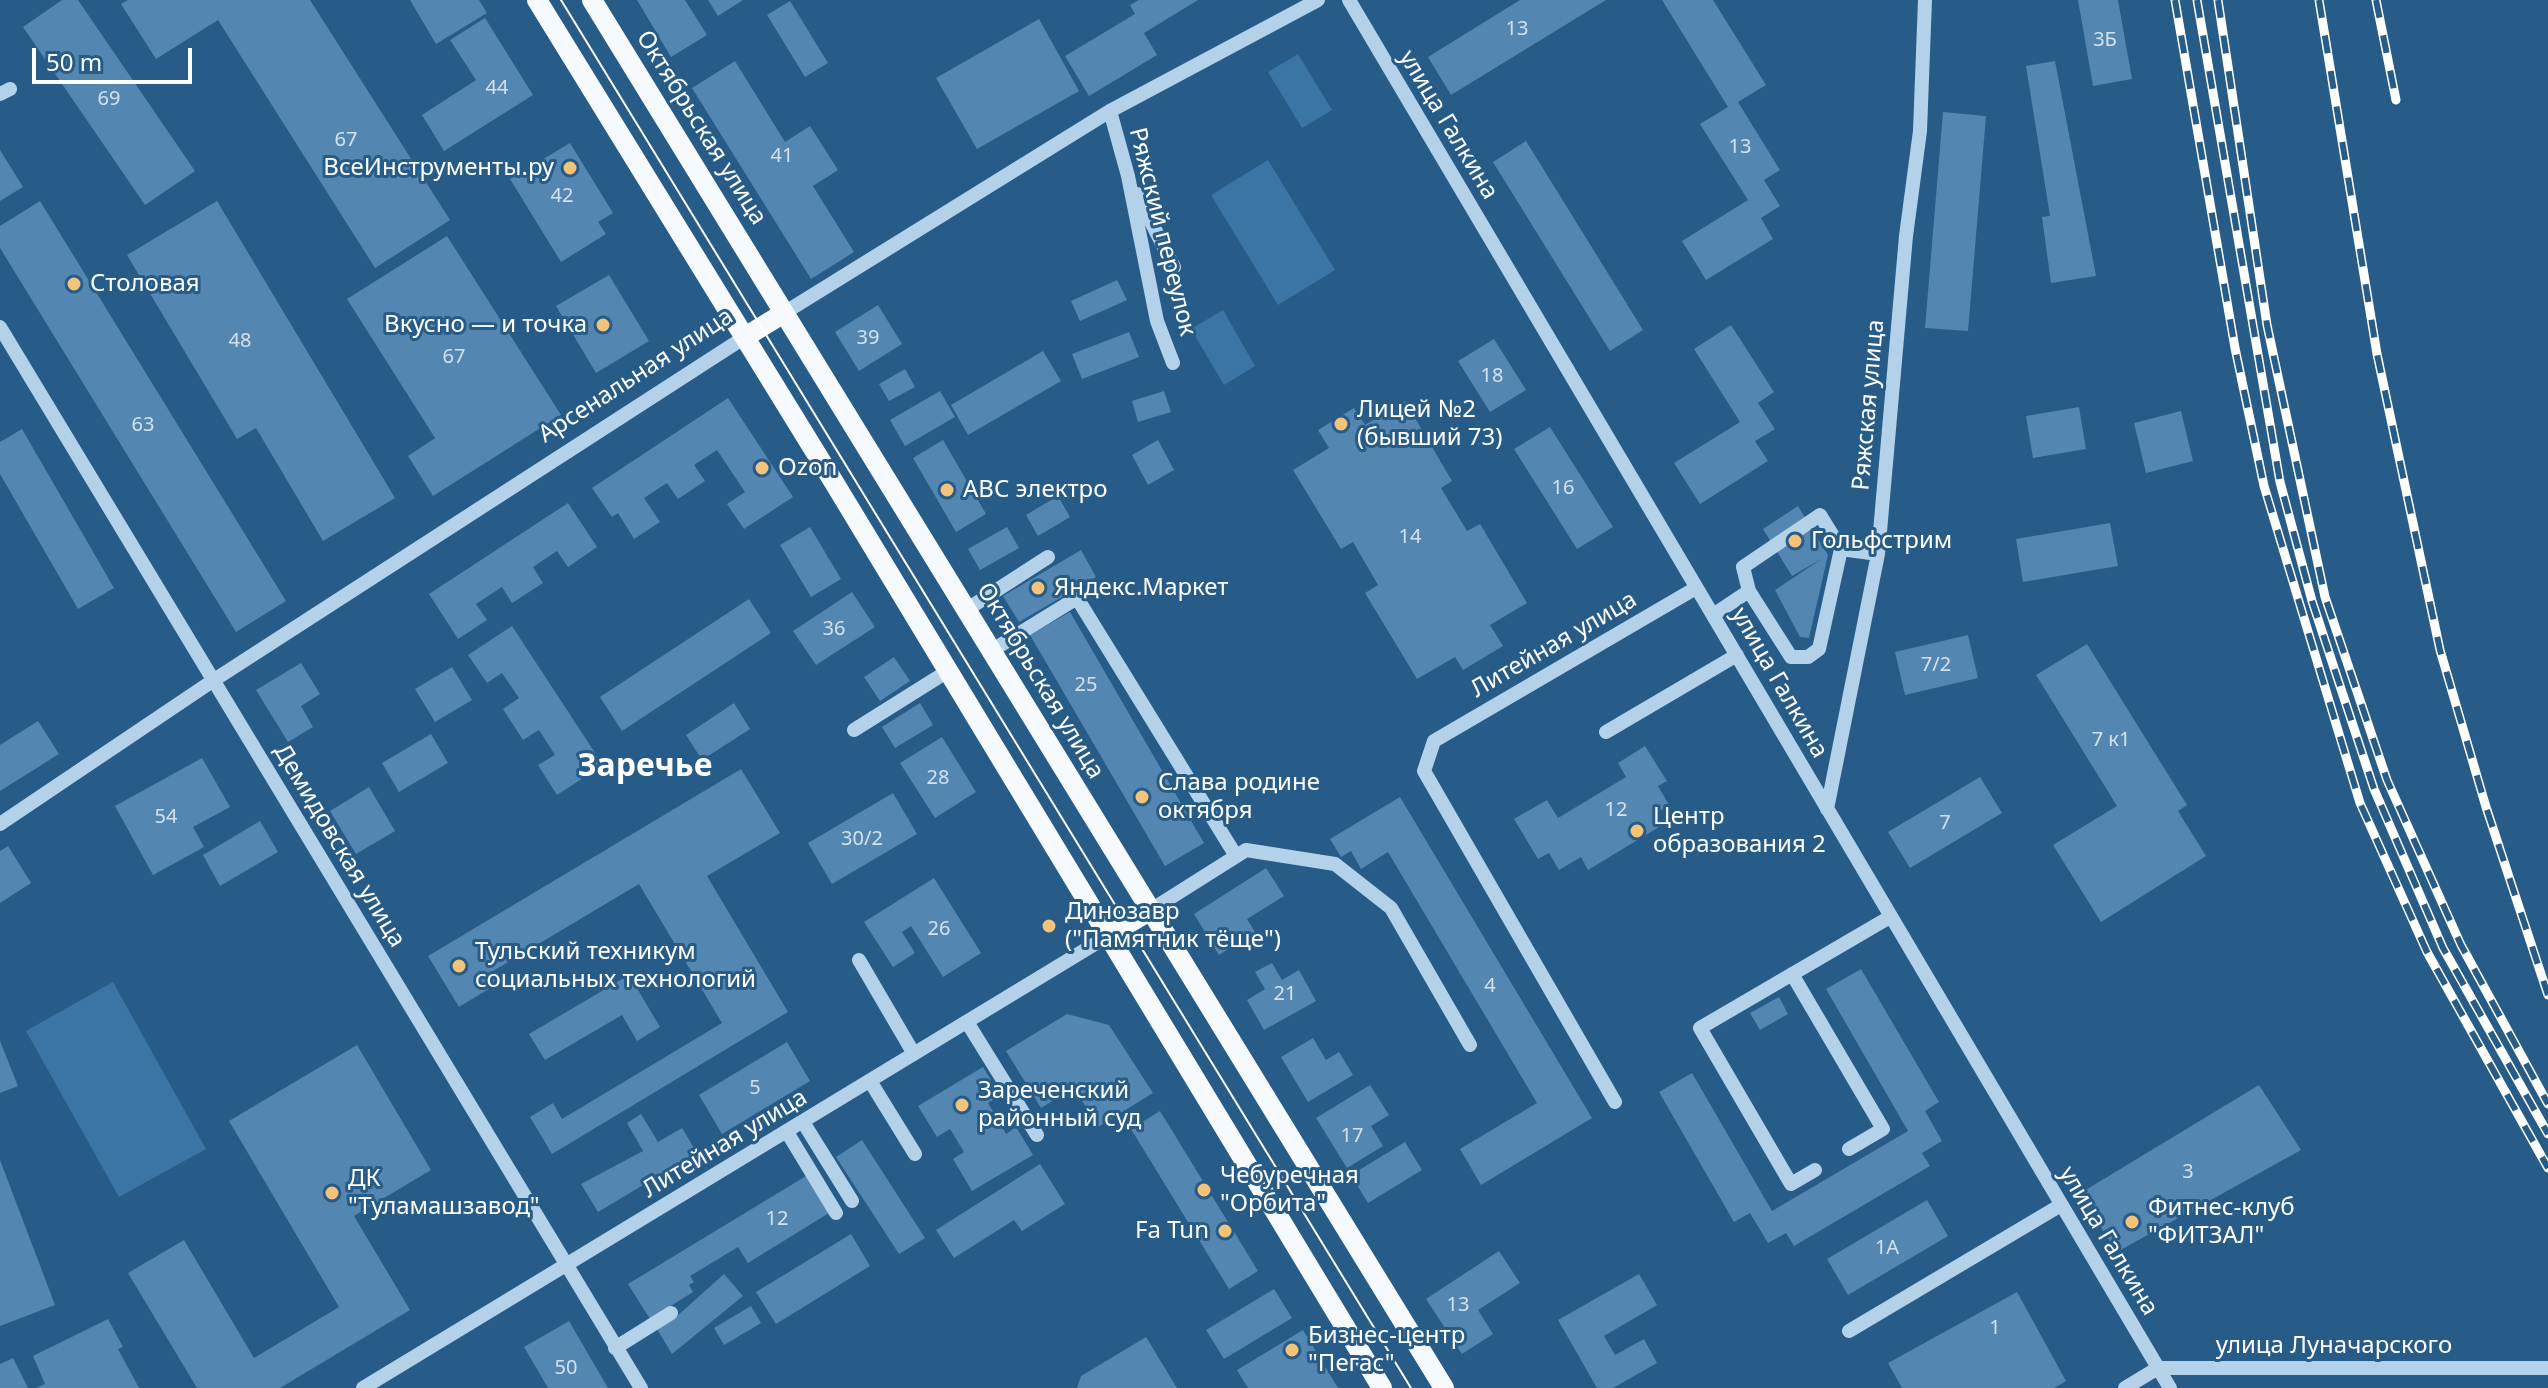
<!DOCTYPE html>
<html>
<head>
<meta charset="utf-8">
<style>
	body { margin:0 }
	#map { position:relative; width:2548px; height:1388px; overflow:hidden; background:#275b88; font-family:"Noto Sans",sans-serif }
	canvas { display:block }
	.scale { position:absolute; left:32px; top:48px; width:160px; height:36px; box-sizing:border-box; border:4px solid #fff; border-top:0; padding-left:10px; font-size:24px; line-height:28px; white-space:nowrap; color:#fff; -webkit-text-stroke:6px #275b88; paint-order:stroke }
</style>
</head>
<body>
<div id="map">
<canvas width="2548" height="1388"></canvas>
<div class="scale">50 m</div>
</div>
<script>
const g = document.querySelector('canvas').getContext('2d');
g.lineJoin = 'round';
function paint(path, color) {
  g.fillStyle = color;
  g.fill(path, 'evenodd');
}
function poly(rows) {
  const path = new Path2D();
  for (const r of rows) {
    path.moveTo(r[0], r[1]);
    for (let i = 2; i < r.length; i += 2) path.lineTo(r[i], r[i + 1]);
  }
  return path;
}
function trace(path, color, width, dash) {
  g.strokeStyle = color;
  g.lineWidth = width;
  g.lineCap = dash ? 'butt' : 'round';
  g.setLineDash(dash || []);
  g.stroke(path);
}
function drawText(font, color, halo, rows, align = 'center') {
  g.font = font + ' "Noto Sans",sans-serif';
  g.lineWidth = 6;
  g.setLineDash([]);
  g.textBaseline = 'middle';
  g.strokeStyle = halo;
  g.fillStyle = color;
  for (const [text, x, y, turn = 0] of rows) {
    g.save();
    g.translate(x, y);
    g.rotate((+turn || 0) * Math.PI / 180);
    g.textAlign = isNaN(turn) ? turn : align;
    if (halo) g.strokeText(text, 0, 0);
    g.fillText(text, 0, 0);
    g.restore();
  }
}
const green = poly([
	[1298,54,1332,110,1302,128,1268,72],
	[1268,160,1335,270,1278,305,1211,195],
	[1223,310,1255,366,1224,385,1191,329],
	[113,982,206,1149,119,1197,26,1031]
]);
const building = poly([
	[62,0,78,0,195,171,145,205,23,27],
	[128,0,310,0,450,220,375,268,218,20,156,59,121,4],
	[410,0,479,0,487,13,436,44],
	[637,0,685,0,707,35,671,57],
	[708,0,743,0,718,16],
	[1139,0,1198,0,1144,33,1157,55,1089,96,1065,56,1135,14,1130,5],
	[1520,0,1606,0,1451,95,1428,57],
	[1662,0,1713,0,1766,85,1738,102,1780,170,1764,180,1780,206,1761,218,1773,239,1706,280,1682,241,1748,200,1700,124,1728,107],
	[2078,0,2118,0,2132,79,2093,86],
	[790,1,828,63,805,77,767,15],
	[485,18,533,95,444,151,422,115,476,80,450,40],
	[1039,19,1079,91,977,149,936,78],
	[735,61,785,142,810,126,838,170,813,186,854,252,811,279,692,88],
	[2055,61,2096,276,2051,283,2042,217,2050,216,2026,66],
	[1943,112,1986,116,1968,331,1925,328],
	[1526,141,1643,330,1610,351,1493,162],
	[570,143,613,213,598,222,606,234,561,262,510,179],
	[0,150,23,187,0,201],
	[40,201,286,601,236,632,0,248,0,226],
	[217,201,395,498,323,541,256,428,237,439,127,255],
	[447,236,561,415,433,496,408,456,435,438,347,299],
	[609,275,649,341,596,373,556,306],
	[1117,280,1127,300,1080,321,1071,301],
	[878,305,902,344,859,371,835,332],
	[1731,325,1774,392,1758,403,1775,429,1755,441,1768,461,1700,504,1674,463,1740,422,1694,349],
	[1129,332,1139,357,1082,379,1072,354],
	[1494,339,1526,390,1490,412,1458,361],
	[1043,351,1061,381,968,435,951,405],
	[905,369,915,387,889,401,879,384],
	[940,391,955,417,905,446,890,420],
	[1164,391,1171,412,1138,422,1132,401],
	[728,398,793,497,744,529,727,504,745,492,717,450,694,465,705,481,678,499,667,483,644,498,660,522,634,539,618,513,612,517,592,488],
	[1405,401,1452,481,1441,488,1467,531,1480,524,1527,603,1490,625,1503,646,1463,670,1455,657,1417,679,1365,593,1378,585,1353,542,1341,549,1293,470,1329,448,1318,430,1354,408,1365,425],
	[2079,407,2086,449,2033,458,2026,416],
	[2181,411,2193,461,2146,473,2134,423],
	[1550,427,1613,527,1577,549,1514,449],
	[22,429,114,588,78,609,0,474,0,442],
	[943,440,986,514,956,532,913,458],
	[1158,440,1174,470,1148,485,1132,455],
	[1058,496,1070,517,1038,536,1026,515],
	[568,503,597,547,568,567,557,551,533,567,543,583,512,603,502,587,476,604,487,620,458,639,429,594],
	[1798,506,1828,555,1809,638,1800,637,1775,590,1823,558,1792,576,1763,529],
	[2110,523,2118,566,2023,582,2016,539],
	[810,527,841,579,811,597,780,545],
	[1007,527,1019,548,980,570,968,549],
	[1081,550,1096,577,1019,622,1003,596],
	[852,592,875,627,816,665,793,631],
	[749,599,771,633,622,731,600,697],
	[1070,612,1204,843,1165,866,1030,635],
	[512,626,603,765,557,795,538,765,555,755,539,730,523,740,503,709,519,698,502,673,487,683,468,655],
	[1968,635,1978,678,1905,695,1895,652],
	[2087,644,2187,805,2178,811,2206,856,2101,922,2053,845,2117,806,2036,675],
	[894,657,910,681,880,701,864,677],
	[301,663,320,694,301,706,313,727,288,742,256,690],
	[452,667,472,700,435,722,415,689],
	[734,703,750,729,702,760,686,735],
	[920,703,933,725,895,748,882,727],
	[38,721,59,754,0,791,0,745],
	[431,734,448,763,399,792,382,763],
	[942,737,976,792,935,818,900,763],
	[1645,746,1667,781,1658,786,1669,805,1652,816,1659,827,1588,870,1581,857,1559,870,1549,853,1538,859,1514,819,1547,800,1558,818,1626,777,1618,763],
	[202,758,230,807,193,827,204,847,153,875,115,806],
	[741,769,780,833,707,876,788,1012,552,1154,530,1117,553,1103,562,1119,722,1023,639,884,493,971,500,982,459,1007,428,956],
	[1980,777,2002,813,1910,868,1888,832],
	[369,787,395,831,356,854,330,811],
	[893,793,917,834,832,884,808,843],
	[1400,797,1592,1118,1481,1185,1460,1149,1537,1103,1388,852,1361,869,1351,851,1341,857,1330,839],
	[260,821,278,852,220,886,203,855],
	[8,846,31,883,0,903,0,851],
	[1266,868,1284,896,1247,919,1255,932,1219,955,1194,914],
	[934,878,981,953,943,977,911,926,902,932,915,953,893,967,864,922],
	[1272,963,1282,980,1299,970,1316,1001,1264,1030,1247,1000,1265,989,1255,972],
	[1861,969,1939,1102,1925,1111,1942,1141,1922,1153,1930,1166,1794,1246,1786,1233,1768,1243,1750,1213,1734,1222,1659,1092,1692,1073,1772,1211,1908,1131,1826,989],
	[629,975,660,1027,637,1041,622,1015,545,1060,529,1034],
	[1779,997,1788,1014,1760,1030,1750,1013],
	[1067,1014,1109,1025,1153,1093,1098,1127,1074,1088,1041,1108,1006,1051],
	[1313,1038,1326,1060,1339,1052,1353,1075,1308,1102,1281,1057],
	[0,1041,18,1086,0,1093],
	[787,1042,810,1081,722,1134,699,1095],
	[357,1045,431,1170,354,1216,410,1310,280,1388,197,1388,128,1273,184,1240,254,1358,339,1307,229,1121],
	[983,1067,1000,1095,988,1103,1006,1134,1016,1127,1033,1155,972,1191,953,1159,964,1152,950,1129,937,1137,918,1106],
	[1370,1085,1389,1115,1371,1126,1383,1146,1347,1168,1316,1118],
	[2259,1085,2301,1150,2117,1252,2079,1194],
	[1160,1111,1258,1271,1229,1289,1131,1129],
	[641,1114,658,1142,682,1128,697,1153,598,1212,581,1184,643,1151,627,1123],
	[862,1140,925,1238,899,1254,836,1157],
	[1405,1142,1422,1170,1368,1203,1351,1175],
	[0,1160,55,1305,0,1326],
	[1040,1164,1065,1204,1022,1231,1014,1220,954,1258,936,1230],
	[806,1176,829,1213,748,1263,738,1247,690,1276,694,1282,689,1285,693,1292,650,1319,628,1284],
	[1927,1200,1948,1236,1848,1295,1827,1259],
	[851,1234,870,1266,776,1324,756,1292],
	[1499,1251,1520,1283,1478,1310,1493,1334,1462,1354,1426,1299],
	[724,1274,743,1296,672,1354,657,1329,676,1317],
	[1639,1274,1657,1305,1604,1336,1615,1355,1644,1339,1657,1363,1613,1388,1597,1388,1558,1320],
	[1274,1289,1292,1318,1224,1359,1206,1330],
	[2017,1292,2066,1381,2054,1388,1902,1388,1888,1363],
	[751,1306,761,1323,724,1345,714,1328],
	[108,1319,123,1347,118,1349,139,1388,36,1388,45,1384,33,1356],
	[569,1321,608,1388,548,1388,524,1347],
	[1303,1330,1338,1388,1248,1388,1237,1370],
	[1146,1337,1177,1388,1077,1388,1081,1376],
	[13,1358,28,1388,0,1388,0,1364]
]);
const minor = poly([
	[1349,0,2170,1388],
	[0,94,10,89],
	[1110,111,1128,176,1157,321,1173,363],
	[1137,194,1174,267],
	[784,313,1110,111,1318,0],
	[0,327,641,1388],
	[1749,591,1743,567,1820,515,1841,549],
	[966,610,1048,557],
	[1713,615,1749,591,1791,657,1808,657,1819,649,1841,549,1878,554],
	[991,651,1077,598,1236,856],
	[854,730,948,671],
	[1606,732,1737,655],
	[1827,809,1878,554,1906,236,1920,131,1925,0],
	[0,824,214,680,745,337],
	[1151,910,1246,850,1335,864,1391,908,1470,1045],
	[859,960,914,1054],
	[1792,974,1883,1129,1849,1149],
	[967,1022,1037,1135],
	[870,1081,915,1154],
	[1615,1102,1424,771,1434,741,1696,588],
	[803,1122,852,1201],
	[787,1132,836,1213],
	[1815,1170,1791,1184,1700,1028,1890,917],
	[1849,1331,2061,1205],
	[615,1348,671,1313],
	[363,1388,1108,936],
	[2125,1388,2158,1368,2548,1368]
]);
const major = poly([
	[537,0,835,484,1382,1388],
	[592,0,1444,1388],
	[745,337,784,313],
	[1108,936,1151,910]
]);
const tram = poly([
	[561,0,1411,1388]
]);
const rail = poly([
	[2175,0,2235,348,2264,486,2360,803,2427,952,2548,1168],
	[2197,0,2280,482,2312,601,2374,789,2443,948,2548,1134],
	[2218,0,2267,325,2325,597,2387,780,2461,945,2548,1104],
	[2319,0,2377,354,2440,650,2486,807,2548,995],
	[2376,0,2396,100]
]);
const markers = [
	[570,168,8,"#f2c378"],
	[74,284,8,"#f2c378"],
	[603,325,8,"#f2c378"],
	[1341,424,8,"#f2c378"],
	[762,468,8,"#f2c378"],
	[947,490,8,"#f2c378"],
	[1795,541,8,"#f2c378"],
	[1038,588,8,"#f2c378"],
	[1142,797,8,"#f2c378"],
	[1637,831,8,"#f2c378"],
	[1049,926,8,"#f2c378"],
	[459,966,8,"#f2c378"],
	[962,1105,8,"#f2c378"],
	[1204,1190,8,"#f2c378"],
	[332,1193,8,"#f2c378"],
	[2132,1222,8,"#f2c378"],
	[1225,1231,8,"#f2c378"],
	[1292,1350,8,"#f2c378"]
];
const numberNames = [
	["13",1517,29],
	["3Б",2105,40],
	["44",497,88],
	["69",109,99],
	["67",346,140],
	["13",1740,147],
	["41",782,156],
	["42",562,196],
	["39",868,338],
	["48",240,341],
	["67",454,357],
	["18",1492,376],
	["63",143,425],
	["16",1563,488],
	["14",1410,537],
	["36",834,629],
	["7/2",1936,665],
	["25",1086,685],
	["7 к1",2111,740],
	["28",938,778],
	["12",1616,810],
	["54",166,817],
	["7",1945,823],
	["30/2",862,839],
	["26",939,929],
	["4",1490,986],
	["21",1285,994],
	["5",755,1088],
	["17",1352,1136],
	["3",2188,1172],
	["12",777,1219],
	["1А",1887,1248],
	["13",1458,1305],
	["1",1995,1328],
	["50",566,1368]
];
const streetNames = [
	["улица Галкина",1448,125,59],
	["Октябрьская улица",701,128,58],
	["Ряжский переулок",1162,232,76],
	["Арсенальная улица",636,376,-33],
	["Ряжская улица",1869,405,-85],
	["Литейная улица",1554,645,-30],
	["Октябрьская улица",1040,681,59],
	["улица Галкина",1779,683,60],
	["Демидовская улица",339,846,59],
	["Литейная улица",725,1144,-31],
	["улица Галкина",2108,1241,59],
	["улица Луначарского",2334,1346]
];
const poiNames = [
	["ВсеИнструменты.ру",554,168,"right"],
	["Столовая",90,284],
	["Вкусно — и точка",587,325,"right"],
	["Лицей №2",1357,410],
	["(бывший 73)",1357,438],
	["Ozon",778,468],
	["АВС электро",963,490],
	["Гольфстрим",1811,541],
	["Яндекс.Маркет",1054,588],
	["Слава родине",1158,783],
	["октября",1158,811],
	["Центр",1653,817],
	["образования 2",1653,845],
	["Динозавр",1065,912],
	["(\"Памятник тёще\")",1065,940],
	["Тульский техникум",475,952],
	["социальных технологий",475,980],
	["Зареченский",978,1091],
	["районный суд",978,1119],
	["Чебуречная",1220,1176],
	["\"Орбита\"",1220,1204],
	["ДК",348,1179],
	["\"Туламашзавод\"",348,1207],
	["Фитнес-клуб",2148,1208],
	["\"ФИТЗАЛ\"",2148,1236],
	["Fa Tun",1209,1231,"right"],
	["Бизнес-центр",1308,1336],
	["\"Пегас\"",1308,1364]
];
const districtNames = [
	["Заречье",645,767]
];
paint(green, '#3b75a5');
paint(building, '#5387b2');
trace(minor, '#b3d1e9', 14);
trace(major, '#f6fafe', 20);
trace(tram, '#fff', 2);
trace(rail, '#fff', 9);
trace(rail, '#275b88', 6, [18]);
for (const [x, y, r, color] of markers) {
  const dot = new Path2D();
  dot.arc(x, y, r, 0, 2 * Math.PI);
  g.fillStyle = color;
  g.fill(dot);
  trace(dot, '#275b88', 3);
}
drawText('20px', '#d4e1ec', null, numberNames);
drawText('24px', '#fff', '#275b88', streetNames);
drawText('24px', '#fff', '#275b88', poiNames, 'left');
drawText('bold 32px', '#fff', '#275b88', districtNames);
</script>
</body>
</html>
